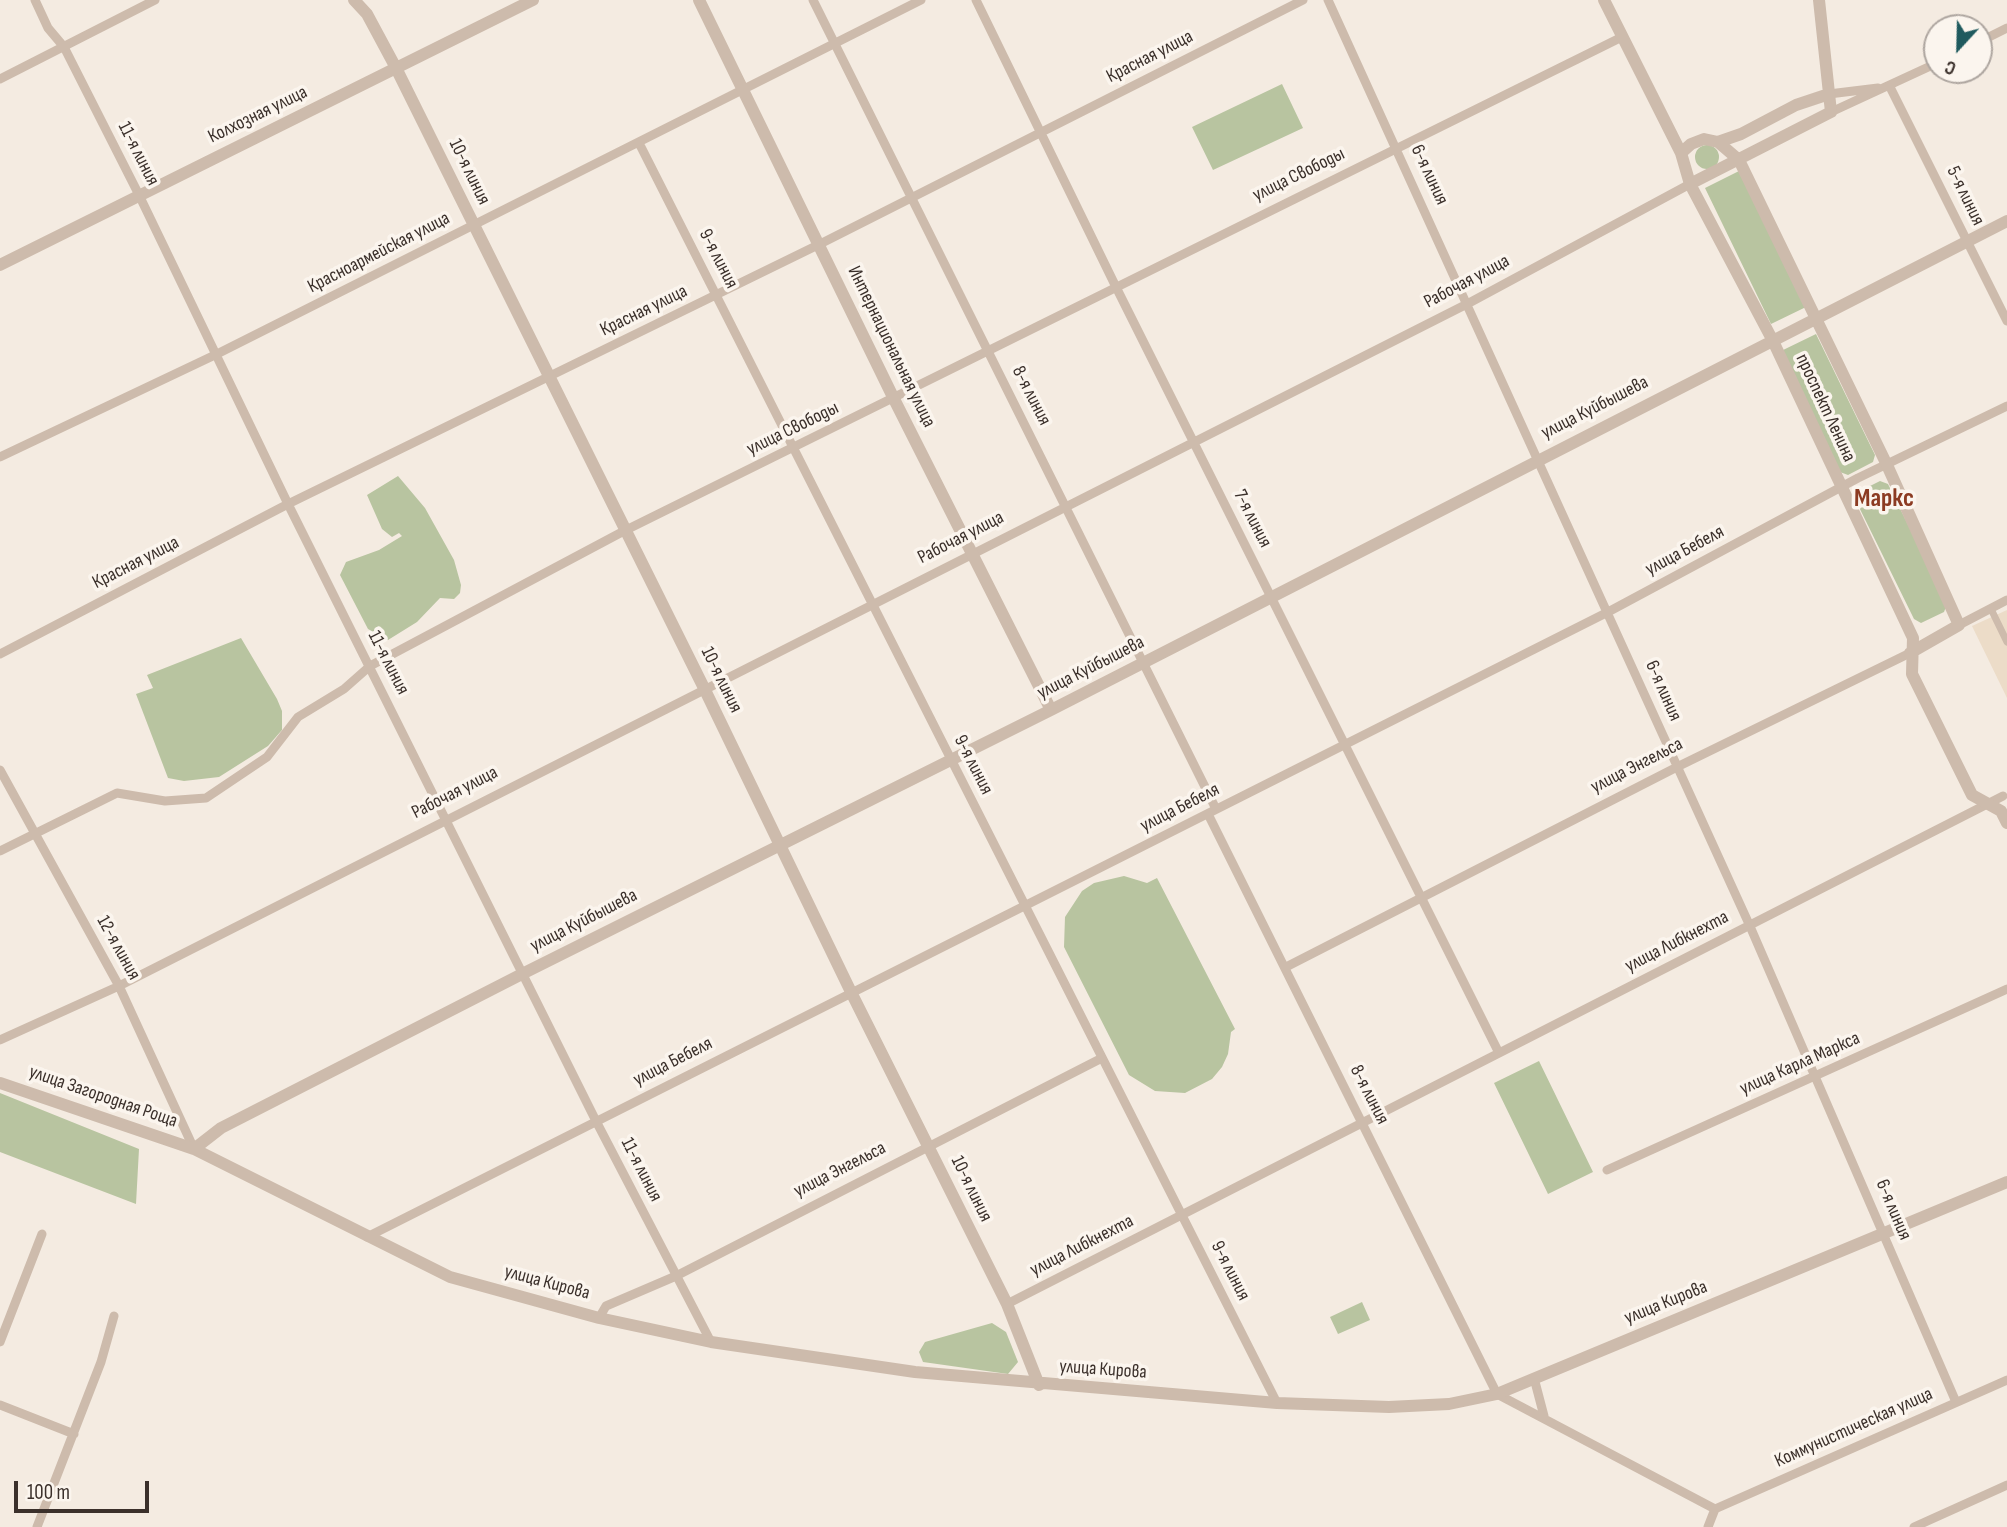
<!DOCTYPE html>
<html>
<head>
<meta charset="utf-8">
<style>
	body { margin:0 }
	#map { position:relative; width:2007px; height:1527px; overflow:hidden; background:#f4ebe1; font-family:"Sofia Sans Condensed",sans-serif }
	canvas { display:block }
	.north { position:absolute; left:1923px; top:14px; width:70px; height:70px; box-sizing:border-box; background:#fbf5ee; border:2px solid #aea6a0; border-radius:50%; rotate:202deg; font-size:19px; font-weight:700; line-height:28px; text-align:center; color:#3b302b }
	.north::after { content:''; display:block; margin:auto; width:24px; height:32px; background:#1f5a5e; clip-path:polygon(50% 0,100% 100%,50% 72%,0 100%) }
	.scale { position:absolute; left:14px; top:1481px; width:135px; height:32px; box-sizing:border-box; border:4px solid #3b302b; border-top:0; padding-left:9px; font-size:21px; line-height:24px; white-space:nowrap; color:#3b302b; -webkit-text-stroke:5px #fbf5ee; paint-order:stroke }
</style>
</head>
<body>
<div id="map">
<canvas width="2007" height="1527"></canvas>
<div class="north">С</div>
<div class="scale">100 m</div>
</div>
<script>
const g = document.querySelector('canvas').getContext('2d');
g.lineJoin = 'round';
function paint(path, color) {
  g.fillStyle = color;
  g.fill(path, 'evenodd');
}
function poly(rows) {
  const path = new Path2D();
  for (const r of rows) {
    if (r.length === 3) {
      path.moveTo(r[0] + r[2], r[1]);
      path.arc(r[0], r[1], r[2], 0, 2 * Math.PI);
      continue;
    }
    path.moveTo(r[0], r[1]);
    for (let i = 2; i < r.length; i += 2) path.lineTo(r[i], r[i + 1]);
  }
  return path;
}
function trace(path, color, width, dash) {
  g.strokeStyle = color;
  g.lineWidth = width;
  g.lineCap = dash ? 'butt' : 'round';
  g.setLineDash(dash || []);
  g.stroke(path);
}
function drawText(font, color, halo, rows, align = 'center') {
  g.font = font + ' "Sofia Sans Condensed",sans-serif';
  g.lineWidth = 7;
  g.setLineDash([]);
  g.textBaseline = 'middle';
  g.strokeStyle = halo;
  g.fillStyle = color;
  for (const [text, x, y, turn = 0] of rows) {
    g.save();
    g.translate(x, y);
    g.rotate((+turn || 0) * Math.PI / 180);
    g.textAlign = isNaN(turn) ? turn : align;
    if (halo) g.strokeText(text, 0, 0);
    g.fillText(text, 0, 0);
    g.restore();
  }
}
const green = poly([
	[1282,84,1303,128,1213,170,1192,127],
	[1707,157,12],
	[1739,171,1806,307,1771,324,1705,188],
	[1816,334,1875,455,1873,462,1848,475,1840,472,1781,351],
	[398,476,425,508,454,560,461,585,460,593,454,599,440,598,417,622,388,640,368,629,340,575,346,562,379,550,402,536,399,533,392,537,382,529,367,495],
	[1880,481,1888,484,1947,604,1944,612,1921,623,1914,619,1856,501,1858,492],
	[241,638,277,699,282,711,282,730,268,746,219,777,184,781,168,778,136,694,153,688,147,675],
	[1124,876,1147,883,1157,878,1235,1029,1231,1032,1228,1054,1222,1067,1212,1079,1185,1093,1155,1091,1129,1075,1064,947,1065,917,1082,891,1094,883],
	[1539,1061,1593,1172,1548,1194,1494,1083],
	[0,1093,139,1149,136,1204,0,1152],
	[1362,1302,1370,1320,1338,1334,1330,1317],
	[992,1323,1006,1332,1018,1362,1008,1374,923,1362,919,1352,925,1342]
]);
const plaza = poly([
	[2007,610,2007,698,1972,626]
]);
const pedestrian = poly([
	[1991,609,2007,642]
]);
const minor = poly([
	[35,0,48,28,64,47,139,195,288,504,596,1121,711,1342],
	[813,0,1216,809],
	[976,0,1115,285,1499,1053],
	[1328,0,1749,924,1956,1402],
	[1979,42,2007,28],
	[0,79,155,0],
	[1890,87,2007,321],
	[1829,94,1878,88],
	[1831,112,1937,63],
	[639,143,1277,1403],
	[0,457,217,354,921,0],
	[1959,625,2007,600],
	[0,654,288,504,820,244,1303,0],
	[0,770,119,986,194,1149],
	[1208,814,1497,1394,1715,1509,1708,1527],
	[0,851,117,793,165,801,206,798,267,757,298,717,344,689,370,666,624,531,1622,37],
	[1286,967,1679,766,1910,653],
	[0,1040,119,986,1469,303,1690,184],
	[1607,1170,2007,989],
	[367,1237,1608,612,1858,478,2007,406],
	[1007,1304,2003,796],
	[599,1318,606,1306,676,1276,1102,1058],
	[0,1342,42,1234],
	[1534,1378,1544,1416],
	[0,1405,74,1434],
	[1715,1509,2007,1380],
	[37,1527,101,1362,114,1316],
	[1914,1527,2007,1485]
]);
const tertiary = poly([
	[354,0,367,14,396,68,704,688,851,992,1007,1304,1039,1385],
	[699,0,894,399,1051,710],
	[1604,0,1681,153,1690,184,1773,341,1913,638,1912,674,1972,795,2001,811,2007,823],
	[1718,142,1741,134,1796,105,1829,94],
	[1681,153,1691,144,1704,139,1718,142,1739,160,1887,465,1959,625,1910,653],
	[1690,184,1831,112,1819,0],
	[0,265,533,0],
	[0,1083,194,1149,450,1277,599,1318,711,1342,915,1372,1277,1403,1389,1407,1449,1404,1497,1394,2007,1182],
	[194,1149,221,1128,524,973,1051,710,2007,221]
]);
const streetNames = [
	["Красная улица",1150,57,-27],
	["Колхозная улица",258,115,-26],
	["11-я линия",138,154,63],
	["10-я линия",469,172,64],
	["улица Свободы",1299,175,-26],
	["6-я линия",1429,175,65],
	["5-я линия",1965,196,64],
	["Красноармейская улица",379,253,-27],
	["9-я линия",718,259,63],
	["Рабочая улица",1467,282,-28],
	["Красная улица",644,311,-26],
	["Интернациональная улица",891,347,64],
	["8-я линия",1031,396,63],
	["улица Куйбышева",1595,408,-27],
	["проспект Ленина",1825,408,65],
	["улица Свободы",793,429,-26],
	["7-я линия",1252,519,63],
	["Рабочая улица",961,538,-27],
	["улица Бебеля",1685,551,-28],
	["Красная улица",136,563,-27],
	["11-я линия",388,663,63],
	["улица Куйбышева",1091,668,-27],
	["10-я линия",721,680,64],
	["6-я линия",1663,691,66],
	["9-я линия",973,765,63],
	["улица Энгельса",1637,766,-27],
	["Рабочая улица",455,793,-27],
	["улица Бебеля",1180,808,-27],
	["улица Куйбышева",584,921,-27],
	["улица Либкнехта",1677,942,-27],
	["12-я линия",118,948,61],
	["улица Бебеля",673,1062,-27],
	["улица Карла Маркса",1800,1064,-24],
	["8-я линия",1369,1095,63],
	["улица Загородная Роща",103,1097,19],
	["11-я линия",641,1170,63],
	["улица Энгельса",840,1170,-27],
	["10-я линия",971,1189,64],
	["6-я линия",1893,1210,67],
	["улица Либкнехта",1082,1246,-27],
	["9-я линия",1230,1271,63],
	["улица Кирова",547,1283,15],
	["улица Кирова",1666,1303,-22],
	["улица Кирова",1103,1370,4],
	["Коммунистическая улица",1854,1428,-24]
];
const districtNames = [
	["Маркс",1884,499]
];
paint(green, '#b8c4a0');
paint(plaza, '#ecdcc8');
trace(pedestrian, '#cdbbac', 7);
trace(minor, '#cdbbac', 9);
trace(tertiary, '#cdbbac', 12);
drawText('19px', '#3b302b', '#fbf5ee', streetNames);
drawText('bold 26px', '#8c3b22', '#fbf5ee', districtNames);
</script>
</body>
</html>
